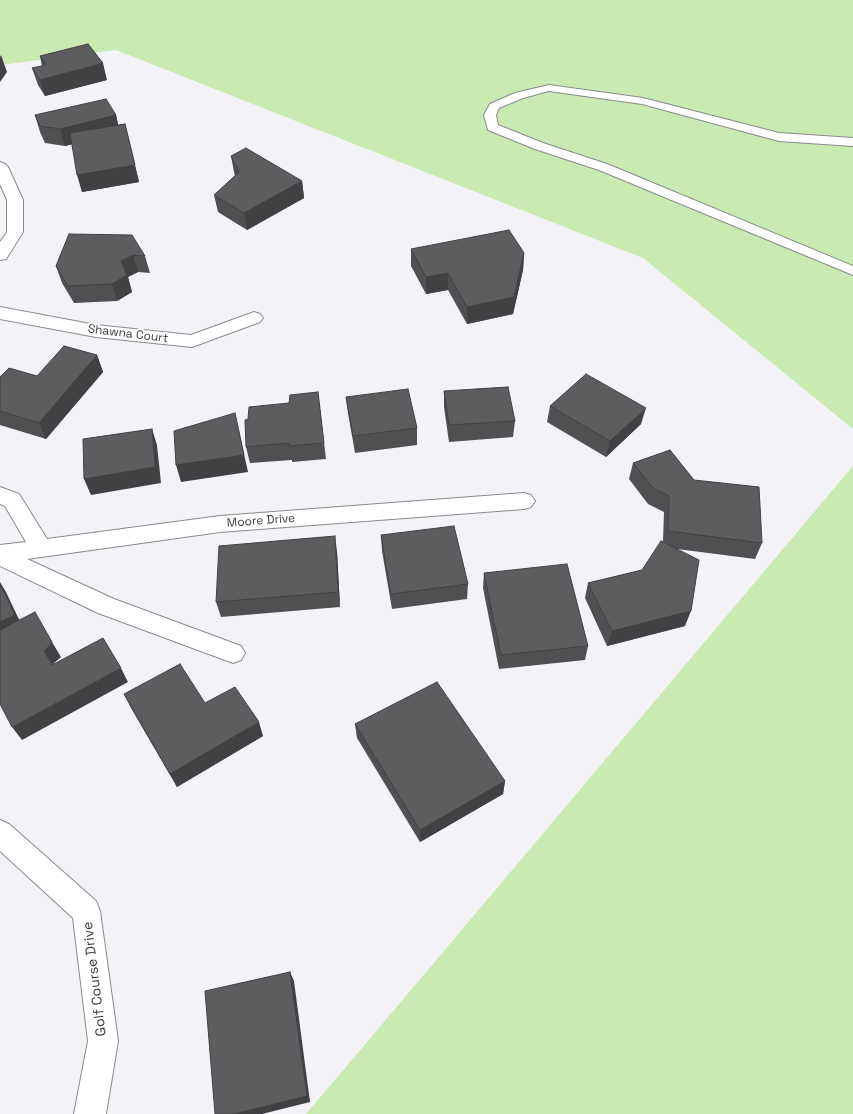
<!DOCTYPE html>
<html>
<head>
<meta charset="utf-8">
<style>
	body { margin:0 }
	canvas { display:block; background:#f3f3f7 }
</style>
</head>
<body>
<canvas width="853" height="1114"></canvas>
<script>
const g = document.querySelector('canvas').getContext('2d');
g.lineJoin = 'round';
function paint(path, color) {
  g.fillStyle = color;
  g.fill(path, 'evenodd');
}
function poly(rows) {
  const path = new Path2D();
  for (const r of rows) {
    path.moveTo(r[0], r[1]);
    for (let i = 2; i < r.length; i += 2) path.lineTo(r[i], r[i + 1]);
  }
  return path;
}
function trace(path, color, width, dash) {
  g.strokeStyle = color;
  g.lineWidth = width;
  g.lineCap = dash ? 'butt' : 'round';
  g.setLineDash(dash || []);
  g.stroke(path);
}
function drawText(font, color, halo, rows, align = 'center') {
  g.font = font + ' "Space Grotesk",sans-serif';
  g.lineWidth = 4;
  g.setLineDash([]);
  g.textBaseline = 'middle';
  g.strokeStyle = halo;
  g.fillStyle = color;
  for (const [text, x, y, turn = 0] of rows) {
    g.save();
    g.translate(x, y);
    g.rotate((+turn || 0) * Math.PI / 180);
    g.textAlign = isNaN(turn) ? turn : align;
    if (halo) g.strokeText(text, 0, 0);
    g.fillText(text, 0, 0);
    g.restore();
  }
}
const green = poly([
	[0,0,853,0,853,429,643,258,116,50,0,65],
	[853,466,853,1114,306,1114,373,1035]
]);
const service = poly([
	[549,85,643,98,779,133,853,138,853,146,779,141,642,104,549,91,523,98,499,108,496,115,498,125,543,143,607,164,853,266,853,275,599,170,535,149,488,130,484,115,490,104,515,93,549,85]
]);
const minor = poly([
	[0,162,5,164,8,167,23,200,23,232,6,259,0,260,0,242,7,232,7,200,0,184,0,162],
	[0,307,96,325,191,335,254,312,260,314,263,318,260,322,192,347,96,337,0,319,0,307],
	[0,487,19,494,47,539,220,516,524,493,531,495,535,501,531,507,524,509,220,532,27,559,114,599,241,646,245,653,241,660,233,663,98,613,0,566,0,545,26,542,5,506,0,504,0,487],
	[0,820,9,824,96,901,100,911,118,1041,106,1114,74,1114,88,1041,73,918,0,851,0,820]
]);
const wall = poly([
	[40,56,107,80,45,96,38,85,32,68,42,66],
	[35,115,116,115,118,125,125,124,139,182,82,192,72,144,65,146,45,143,40,132],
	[231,156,302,181,304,198,247,230,218,212,214,195,235,176,234,172],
	[69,234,145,256,150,273,138,272,128,277,132,292,117,301,74,303,62,283,56,266],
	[411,249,524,253,523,270,513,314,467,324,448,290,426,294,411,266],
	[97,355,103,372,46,439,0,425,0,377,37,376],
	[444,391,515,421,513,437,449,442,444,407],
	[318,392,326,459,292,462,292,460,250,463,246,447,248,419],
	[346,397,417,428,417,445,355,453,348,413],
	[550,406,641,424,606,457,547,422],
	[633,463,694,480,762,543,755,559,677,549,685,626,607,646,585,598,588,583,642,570,663,542,664,512,648,504,629,479],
	[381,535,468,584,467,599,392,609,382,551],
	[337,552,340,607,221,617,216,602],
	[484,573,588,646,585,660,499,669,483,588],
	[124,694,205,703,263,736,177,787,131,708],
	[355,724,505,781,503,794,420,842,357,738]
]);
const shadedWall = poly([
	[1,55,7,72,0,82,0,57],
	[103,63,107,80,45,96,40,80],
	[116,115,120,132,65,146,60,129],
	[125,124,139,182,82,192,77,175],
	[302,181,304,198,247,230,244,213],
	[524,253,523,270,513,314,467,324,467,307],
	[133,255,138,272,128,277,132,292,117,301,112,284,121,261],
	[448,273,448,290,426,294,426,277],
	[97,355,103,372,46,439,39,423],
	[646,408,641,424,606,457,610,441],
	[235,413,248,472,181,482,176,465],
	[152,429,157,445,161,483,91,495,84,479],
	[335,536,337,552,340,607,338,592],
	[0,582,6,592,24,630,0,641],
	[691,611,685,626,607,646,612,631],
	[52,642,61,657,52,665,44,651],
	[121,668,128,682,22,740,12,727],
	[259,722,263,736,177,787,170,774],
	[505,781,503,794,420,842,420,830],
	[290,972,294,981,310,1102,262,1114,234,1114]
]);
const building = poly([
	[88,44,103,63,40,80,32,68,46,65,40,56,88,44],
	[106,99,116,115,60,129,40,126,35,115,106,99],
	[125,124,135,165,77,175,70,133,125,124],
	[246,148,302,181,244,213,214,195,239,172,231,156,246,148],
	[509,230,524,253,514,297,467,307,448,273,426,277,411,249,509,230],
	[69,234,132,235,145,256,133,255,121,261,127,275,112,284,68,286,56,266,69,234],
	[64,346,97,355,39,423,0,411,0,377,9,368,37,376,64,346],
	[586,374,646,408,610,441,550,406,586,374],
	[508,387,515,421,449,425,444,391,508,387],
	[408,389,417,428,353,436,346,397,408,389],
	[318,392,324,443,289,446,289,443,246,447,245,420,248,419,249,407,289,403,290,395,318,392],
	[235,413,244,455,176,465,174,431,235,413],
	[152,429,155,467,84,479,83,439,152,429],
	[670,450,694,480,759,487,762,543,668,531,669,496,653,488,633,463,670,450],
	[454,526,468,584,391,594,381,535,454,526],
	[335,536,338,592,216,602,219,546,335,536],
	[661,541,699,560,691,611,612,631,588,583,642,570,661,541],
	[567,564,588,646,501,655,484,573,567,564],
	[0,584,15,615,0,622,0,584],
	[35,612,52,642,44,651,52,665,103,638,121,668,12,727,0,704,0,630,35,612],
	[180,664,205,703,235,687,259,722,170,774,124,694,180,664],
	[437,682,505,781,420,830,355,724,437,682],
	[290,972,307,1096,234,1114,215,1114,205,991,290,972]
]);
const streetNames = [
	["Shawna Court",128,334,7],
	["Moore Drive",261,521,-4]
];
const nearStreetnames = [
	["Golf Course Drive",95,979,-97]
];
paint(green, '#c9ebb1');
trace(service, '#8a8a8e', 2);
trace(minor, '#8a8a8e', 2);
paint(service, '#fff');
paint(minor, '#fff');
paint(wall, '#505053');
paint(shadedWall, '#414143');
paint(building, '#5d5d60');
trace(building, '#414143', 1);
drawText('12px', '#3c3c3e', '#fff', streetNames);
drawText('14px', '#3c3c3e', '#fff', nearStreetnames);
</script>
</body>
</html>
